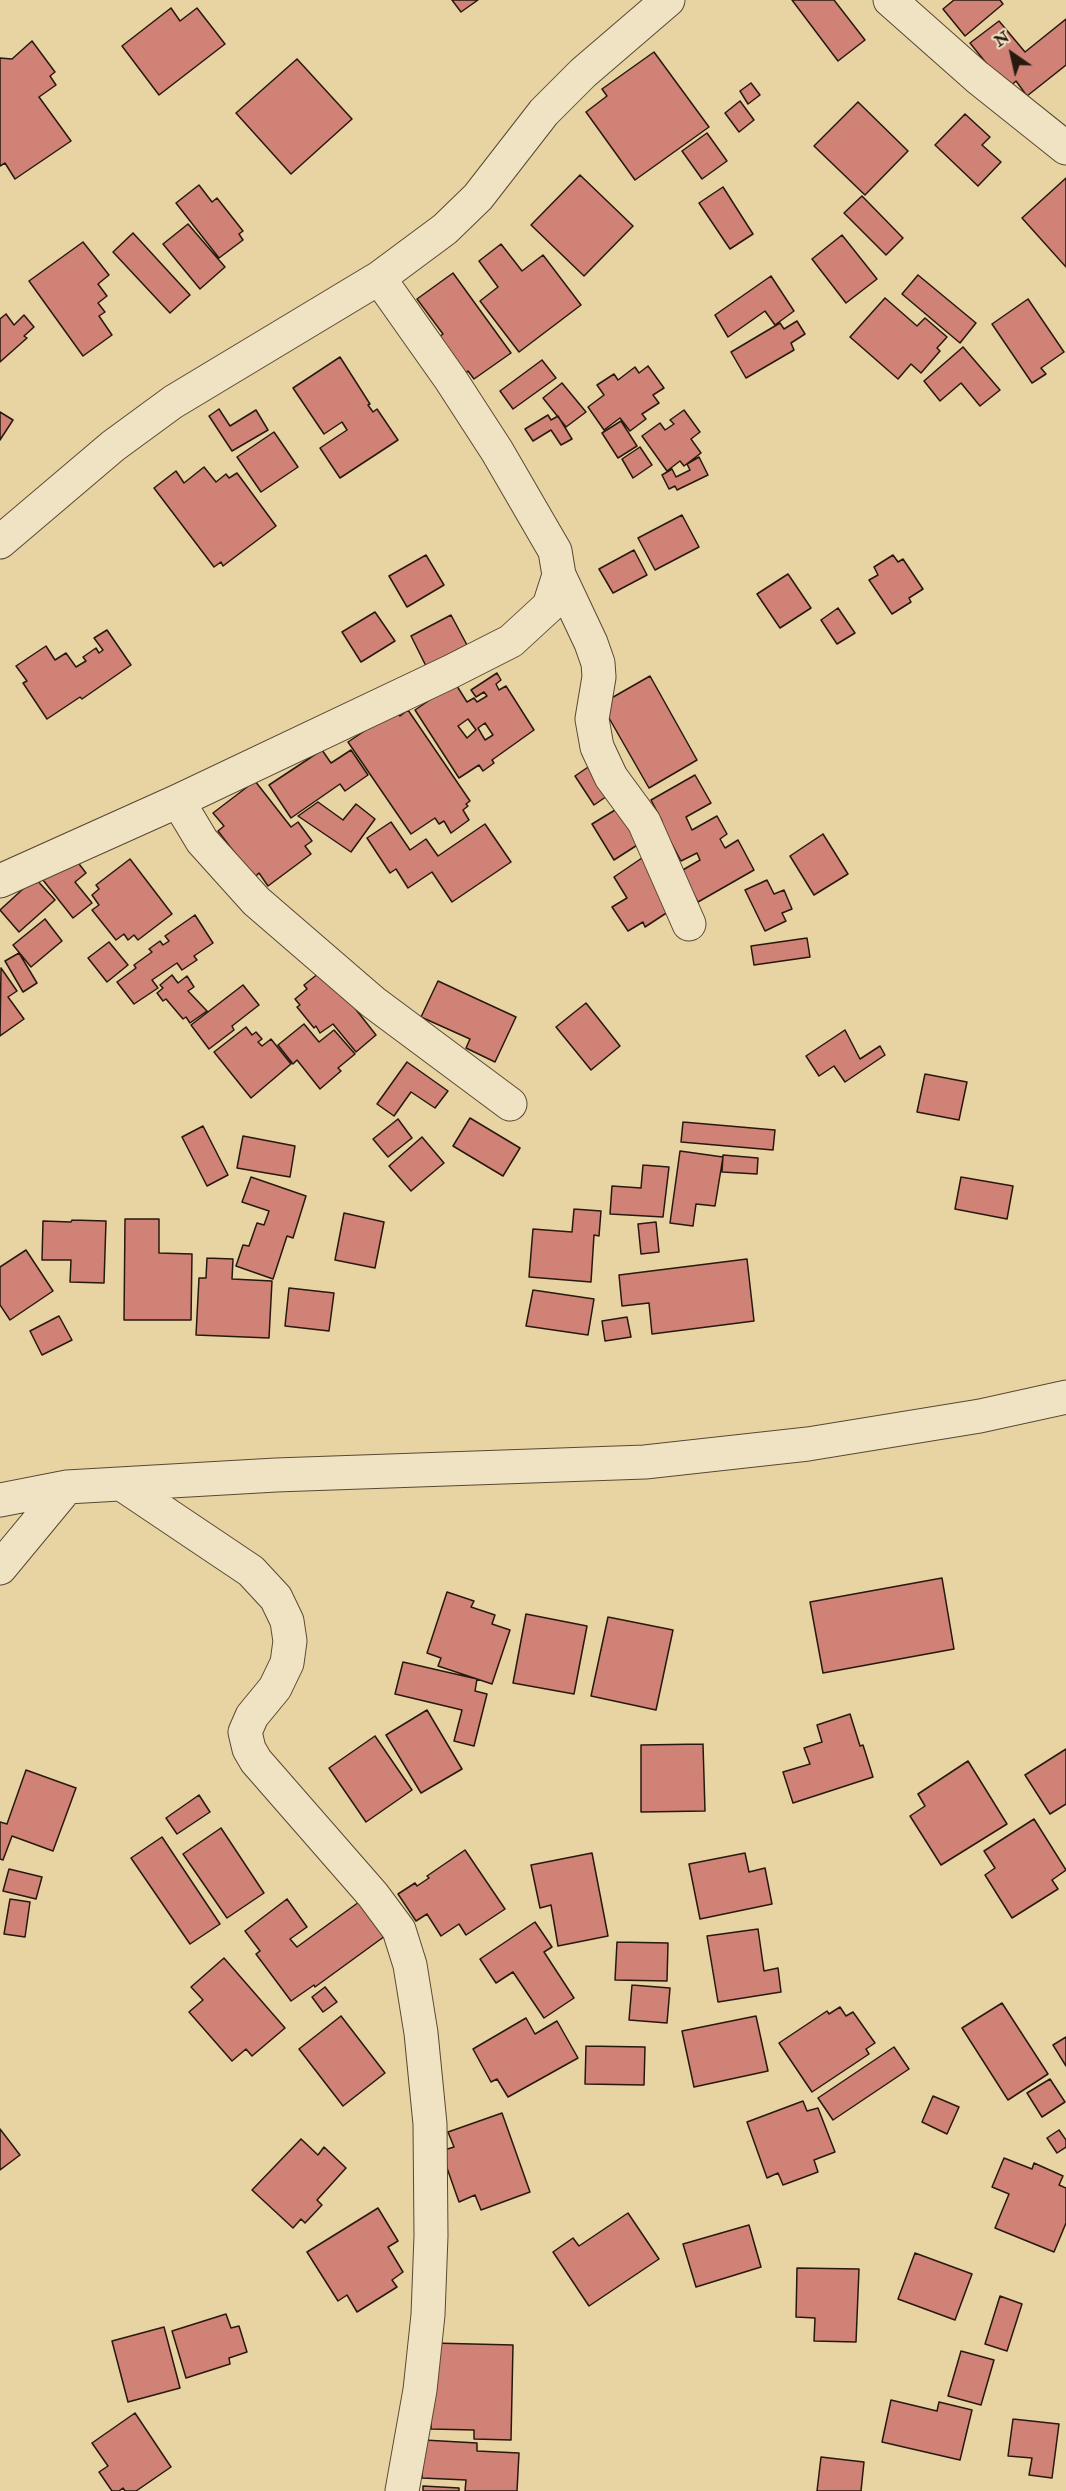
<!DOCTYPE html>
<html>
<head>
<meta charset="utf-8">
<style>
	body { margin:0 }
	#map { position:relative; width:1066px; height:2491px; overflow:hidden; background:#e8d4a3; font-family:"IM FELL Double Pica",serif }
	canvas { display:block }
	.north { position:absolute; left:982px; top:24px; width:60px; height:60px; -webkit-text-stroke:4px #f0e3c3; paint-order:stroke; rotate:326deg; font-size:16px; font-weight:700; line-height:24px; text-align:center; color:#28190e }
	.north::after { content:''; display:block; margin:auto; width:21px; height:27px; background:#28190e; clip-path:polygon(50% 0,100% 100%,50% 72%,0 100%) }
</style>
</head>
<body>
<div id="map">
<canvas width="1066" height="2491"></canvas>
<div class="north">N</div>
</div>
<script>
const g = document.querySelector('canvas').getContext('2d');
g.lineJoin = 'round';
function paint(path, color) {
  g.fillStyle = color;
  g.fill(path, 'evenodd');
}
function poly(rows) {
  const path = new Path2D();
  for (const r of rows) {
    path.moveTo(r[0], r[1]);
    for (let i = 2; i < r.length; i += 2) path.lineTo(r[i], r[i + 1]);
  }
  return path;
}
function trace(path, color, width, dash) {
  g.strokeStyle = color;
  g.lineWidth = width;
  g.lineCap = dash ? 'butt' : 'round';
  g.setLineDash(dash || []);
  g.stroke(path);
}
const building = poly([
	[452,0,478,0,461,12,452,0],
	[792,0,834,0,865,40,838,61,792,0],
	[954,0,1000,0,1003,4,965,36,943,9,954,0],
	[171,8,180,21,197,8,225,44,159,95,122,46,171,8],
	[1066,19,1066,65,1027,96,1016,81,1007,89,970,43,999,21,1025,52,1066,19],
	[32,41,55,72,50,76,56,85,39,97,71,141,15,179,5,163,0,166,0,58,12,59,32,41],
	[654,52,709,127,635,180,586,112,607,96,602,89,654,52],
	[297,59,352,119,291,174,236,113,297,59],
	[751,83,760,95,748,104,740,91,751,83],
	[740,101,754,120,739,132,725,113,740,101],
	[858,102,908,151,865,195,814,146,858,102],
	[965,114,990,137,982,145,1001,162,978,186,935,145,965,114],
	[707,133,727,161,702,179,682,151,707,133],
	[580,175,633,226,584,276,531,225,580,175],
	[1066,178,1066,267,1022,218,1066,178],
	[199,185,212,202,217,198,243,231,239,234,243,240,219,258,176,203,199,185],
	[723,187,753,234,730,249,699,203,723,187],
	[862,196,903,238,886,255,844,213,862,196],
	[188,224,225,267,200,289,163,244,188,224],
	[133,233,190,295,170,313,113,252,133,233],
	[842,235,877,279,846,303,812,259,842,235],
	[83,242,109,275,98,284,107,296,98,303,105,312,99,316,112,335,83,356,29,281,83,242],
	[501,244,522,271,543,255,581,305,519,352,480,301,498,287,479,261,501,244],
	[453,273,511,353,474,379,468,371,459,378,433,341,443,334,417,299,453,273],
	[918,275,976,323,960,343,902,294,918,275],
	[771,276,794,311,775,325,765,311,728,337,715,315,771,276],
	[885,298,917,326,925,318,947,337,937,348,940,351,921,373,911,364,898,379,850,337,885,298],
	[1028,299,1064,352,1041,368,1046,374,1032,383,992,324,1028,299],
	[6,314,14,325,24,315,34,327,24,336,27,338,0,362,0,319,6,314],
	[797,321,805,334,791,343,794,350,746,378,731,352,780,323,784,329,797,321],
	[963,347,1000,390,980,406,961,383,940,401,924,381,963,347],
	[340,357,370,404,368,405,373,412,377,409,398,440,340,478,320,448,347,430,342,422,324,434,293,388,340,357],
	[542,360,556,378,513,409,500,391,542,360],
	[648,366,664,388,653,395,659,403,642,414,646,419,630,431,620,418,604,430,588,407,604,395,597,385,614,374,618,380,635,367,639,373,648,366],
	[562,383,586,412,566,427,543,398,562,383],
	[219,409,230,426,256,410,268,430,232,451,209,416,219,409],
	[684,410,700,432,691,439,701,453,684,466,680,461,667,471,642,436,660,423,665,430,674,424,670,420,684,410],
	[0,412,13,420,0,440,0,412],
	[548,415,551,420,558,416,572,439,561,445,551,430,533,441,525,429,548,415],
	[621,421,637,446,618,458,602,433,621,421],
	[274,432,298,467,261,492,237,457,274,432],
	[640,447,652,465,633,478,622,459,640,447],
	[699,457,708,475,677,490,675,486,669,489,662,475,672,469,676,477,690,470,687,464,699,457],
	[204,467,216,482,226,474,229,478,237,473,276,526,223,566,221,562,214,567,154,488,176,471,184,483,204,467],
	[682,515,699,547,655,570,638,538,682,515],
	[634,550,647,575,613,593,599,569,634,550],
	[426,555,444,585,407,607,389,576,426,555],
	[893,555,898,562,903,559,923,589,909,598,911,602,892,614,869,580,878,575,874,567,893,555],
	[788,574,811,608,780,628,757,594,788,574],
	[838,608,855,633,837,644,821,620,838,608],
	[375,612,395,641,361,662,342,632,375,612],
	[451,615,467,645,426,666,411,636,451,615],
	[107,630,131,665,82,699,80,697,47,719,23,683,27,681,16,666,46,646,55,660,66,653,76,667,86,661,83,657,96,648,99,653,103,650,94,638,107,630],
	[497,673,501,680,496,684,499,690,506,686,534,730,492,760,494,763,483,771,479,765,459,778,415,710,455,683,467,702,474,698,477,702,487,696,484,692,476,697,471,690,497,673],
	[468,719,476,730,467,738,458,726,468,719],
	[485,723,493,735,485,740,478,728,485,723],
	[650,676,697,760,649,788,601,704,650,676],
	[396,710,400,716,408,710,470,801,466,804,468,806,463,810,469,820,451,833,444,821,439,824,435,818,411,834,348,742,396,710],
	[322,750,331,763,351,750,368,775,345,791,340,784,291,818,269,785,322,750],
	[597,761,616,790,594,805,575,776,597,761],
	[695,775,711,803,686,817,692,830,717,816,727,834,720,839,725,848,738,840,754,870,698,902,681,871,700,860,697,853,681,861,660,822,662,821,651,800,695,775],
	[255,781,291,827,298,822,312,841,305,846,311,854,268,886,259,873,254,878,218,831,224,826,213,813,255,781],
	[318,802,343,820,356,804,375,819,351,852,298,816,318,802],
	[620,807,642,842,614,860,592,824,620,807],
	[391,822,410,850,426,839,438,856,485,824,511,862,452,902,432,872,408,888,396,869,390,873,367,838,391,822],
	[823,834,848,874,814,895,790,856,823,834],
	[73,856,86,873,75,882,92,903,73,918,43,880,73,856],
	[642,858,674,908,645,927,643,922,628,931,612,907,627,898,614,877,642,858],
	[130,859,172,914,138,940,134,935,128,940,124,934,116,940,92,910,99,905,92,895,99,889,96,885,130,859],
	[35,878,55,900,19,932,0,910,35,878],
	[767,880,774,894,784,890,792,909,782,913,786,921,765,931,745,890,767,880],
	[195,915,213,943,194,956,197,960,182,970,177,963,152,980,158,988,134,1004,117,982,136,968,134,965,152,952,149,949,160,941,163,945,169,941,165,936,195,915],
	[45,919,62,941,31,967,13,945,45,919],
	[807,938,810,957,754,965,751,946,807,938],
	[109,942,128,965,107,982,88,958,109,942],
	[19,953,37,983,23,992,5,961,19,953],
	[1,968,17,991,8,997,24,1019,0,1036,1,968],
	[324,969,376,1035,356,1052,333,1024,320,1033,316,1026,314,1028,297,1007,300,1005,295,999,307,989,304,985,324,969],
	[172,975,178,983,187,976,194,987,188,991,207,1011,190,1023,186,1017,183,1019,166,999,163,1001,157,993,163,988,160,985,172,975],
	[438,981,516,1017,495,1062,466,1048,470,1039,421,1017,438,981],
	[243,985,259,1005,232,1026,234,1030,209,1049,191,1025,243,985],
	[586,1003,620,1046,591,1070,556,1027,586,1003],
	[304,1024,319,1042,334,1030,355,1054,338,1068,341,1071,320,1089,297,1060,293,1064,278,1045,304,1024],
	[246,1027,252,1035,256,1032,262,1039,258,1042,262,1046,271,1039,291,1064,251,1098,214,1052,246,1027],
	[845,1030,860,1059,880,1046,885,1055,845,1082,834,1066,819,1076,806,1056,845,1030],
	[407,1062,448,1091,435,1108,411,1092,394,1116,377,1104,407,1062],
	[925,1074,967,1082,959,1120,917,1112,925,1074],
	[470,1118,520,1148,503,1176,453,1146,470,1118],
	[398,1119,412,1138,388,1157,373,1139,398,1119],
	[683,1122,775,1130,773,1150,681,1142,683,1122],
	[203,1126,228,1175,207,1186,182,1137,203,1126],
	[243,1136,295,1146,290,1177,237,1168,243,1136],
	[422,1137,444,1163,411,1191,389,1166,422,1137],
	[680,1151,723,1157,715,1206,696,1204,693,1226,670,1223,680,1151],
	[723,1155,758,1158,757,1174,722,1172,723,1155],
	[643,1165,669,1167,663,1217,610,1214,612,1186,641,1188,643,1165],
	[251,1177,306,1196,293,1238,287,1236,273,1279,236,1266,243,1245,249,1246,257,1223,264,1225,269,1211,242,1202,251,1177],
	[961,1177,1013,1186,1007,1219,955,1209,961,1177],
	[574,1209,601,1211,599,1236,594,1235,591,1282,529,1277,533,1229,572,1232,574,1209],
	[344,1213,384,1222,375,1268,335,1260,344,1213],
	[125,1219,159,1219,159,1253,192,1254,191,1320,124,1320,125,1219],
	[72,1220,106,1221,104,1283,70,1282,71,1260,42,1260,43,1221,71,1222,72,1220],
	[656,1222,659,1252,641,1254,638,1224,656,1222],
	[26,1250,53,1291,10,1320,0,1305,0,1267,26,1250],
	[207,1258,233,1259,232,1279,272,1281,269,1338,196,1335,199,1278,206,1278,207,1258],
	[747,1259,754,1321,652,1334,649,1303,622,1306,619,1275,747,1259],
	[289,1288,334,1293,329,1331,285,1326,289,1288],
	[533,1290,594,1299,588,1335,526,1326,533,1290],
	[59,1316,72,1340,42,1355,30,1331,59,1316],
	[627,1317,631,1337,605,1341,602,1321,627,1317],
	[942,1578,954,1649,823,1673,810,1602,942,1578],
	[447,1592,474,1601,471,1607,495,1615,492,1624,510,1630,492,1684,438,1666,441,1658,427,1653,447,1592],
	[526,1614,587,1626,574,1694,513,1683,526,1614],
	[608,1617,673,1630,656,1710,591,1696,608,1617],
	[403,1662,477,1679,475,1691,487,1694,474,1746,454,1741,462,1710,395,1694,403,1662],
	[427,1710,462,1769,421,1793,386,1735,427,1710],
	[850,1714,860,1746,863,1745,873,1777,793,1803,783,1772,810,1764,804,1748,822,1742,817,1725,850,1714],
	[375,1736,412,1790,366,1822,329,1768,375,1736],
	[703,1744,705,1811,641,1812,641,1745,703,1744],
	[1066,1749,1066,1804,1050,1814,1025,1775,1066,1749],
	[968,1761,1007,1824,941,1865,910,1816,925,1806,918,1794,968,1761],
	[26,1770,76,1788,53,1851,12,1836,3,1860,0,1859,0,1822,7,1824,26,1770],
	[199,1795,210,1812,177,1834,166,1818,199,1795],
	[1034,1819,1066,1870,1052,1880,1058,1889,1012,1918,985,1875,995,1868,984,1851,1034,1819],
	[221,1828,264,1893,227,1918,183,1854,221,1828],
	[162,1837,220,1924,190,1944,131,1858,162,1837],
	[465,1850,505,1909,466,1935,459,1924,441,1936,427,1914,416,1921,398,1894,415,1883,417,1886,429,1878,427,1876,465,1850],
	[592,1853,608,1936,558,1946,551,1905,540,1908,531,1865,592,1853],
	[745,1853,749,1872,765,1868,772,1904,700,1919,689,1864,745,1853],
	[9,1869,42,1877,36,1899,3,1891,9,1869],
	[10,1899,30,1902,25,1937,4,1934,10,1899],
	[287,1899,307,1927,290,1939,297,1947,359,1902,385,1936,315,1987,314,1985,291,2001,256,1954,260,1951,245,1931,287,1899],
	[535,1922,552,1947,544,1952,574,1998,544,2018,513,1972,496,1983,480,1959,535,1922],
	[758,1929,764,1971,778,1968,781,1992,718,2002,707,1936,758,1929],
	[617,1942,668,1943,667,1981,615,1980,617,1942],
	[224,1958,285,2028,252,2056,246,2049,232,2061,189,2012,203,2000,191,1987,224,1958],
	[632,1985,670,1988,667,2023,629,2020,632,1985],
	[325,1987,337,2002,323,2012,312,1997,325,1987],
	[1002,2003,1048,2074,1008,2100,962,2028,1002,2003],
	[840,2007,846,2016,853,2012,875,2043,866,2049,869,2054,812,2092,779,2043,827,2011,829,2014,840,2007],
	[341,2016,385,2073,343,2106,299,2049,341,2016],
	[756,2016,768,2071,694,2087,682,2031,756,2016],
	[526,2018,535,2034,557,2021,578,2058,508,2097,497,2079,491,2082,473,2049,526,2018],
	[1066,2037,1066,2066,1053,2045,1066,2037],
	[586,2046,645,2047,644,2085,585,2084,586,2046],
	[894,2047,909,2069,833,2120,818,2098,894,2047],
	[1050,2079,1065,2102,1042,2117,1027,2093,1050,2079],
	[933,2096,959,2107,947,2134,922,2122,933,2096],
	[803,2101,807,2111,818,2108,835,2152,814,2160,818,2172,783,2185,778,2173,767,2178,747,2122,803,2101],
	[502,2113,530,2192,481,2210,475,2195,459,2202,441,2151,454,2147,448,2132,502,2113],
	[0,2129,20,2155,0,2170,0,2129],
	[1059,2130,1066,2140,1066,2147,1057,2153,1047,2138,1059,2130],
	[301,2139,318,2155,324,2147,346,2168,317,2200,322,2205,305,2223,301,2219,293,2228,252,2190,301,2139],
	[1004,2158,1032,2169,1034,2163,1063,2176,1059,2185,1066,2188,1066,2223,1054,2252,995,2228,1009,2194,992,2187,1004,2158],
	[378,2208,398,2241,388,2247,403,2272,392,2280,397,2287,357,2312,347,2295,338,2301,307,2252,378,2208],
	[628,2213,659,2259,589,2306,553,2252,573,2238,579,2246,628,2213],
	[749,2225,761,2267,696,2287,683,2244,749,2225],
	[915,2253,972,2274,955,2320,898,2299,915,2253],
	[797,2268,859,2269,856,2342,814,2341,815,2318,796,2317,797,2268],
	[1000,2296,1022,2304,1007,2351,985,2344,1000,2296],
	[226,2314,231,2328,239,2326,247,2352,229,2358,230,2364,186,2378,172,2331,226,2314],
	[164,2327,180,2388,128,2402,112,2341,164,2327],
	[432,2343,513,2345,511,2440,474,2439,474,2430,431,2429,432,2343],
	[961,2351,994,2360,981,2405,948,2396,961,2351],
	[891,2400,937,2411,939,2402,972,2410,960,2460,882,2442,891,2400],
	[135,2413,171,2467,136,2491,125,2491,123,2488,119,2491,112,2491,99,2472,108,2466,92,2443,135,2413],
	[1013,2419,1059,2424,1052,2478,1029,2475,1032,2458,1008,2456,1013,2419],
	[424,2440,477,2443,477,2451,519,2453,517,2491,465,2491,466,2480,422,2478,424,2440],
	[821,2457,864,2462,861,2491,817,2491,821,2457],
	[423,2486,459,2488,459,2491,423,2491,423,2486]
]);
const minor = poly([
	[890,0,977,77,1066,148],
	[0,542,113,446,173,402,379,278,445,229,478,197,544,112,583,73,668,0],
	[559,575,591,643,598,663,599,677,592,719,597,747,611,777,644,822,689,924],
	[178,801,202,841,256,901,373,1002,510,1104],
	[0,881,178,801,450,672,511,641,549,606,559,575,555,551,497,451,451,380,379,278],
	[123,1485,251,1571,276,1598,287,1621,290,1641,287,1663,275,1688,252,1716,245,1732,249,1749,256,1761,373,1895,399,1930,410,1965,421,2033,430,2124,431,2236,428,2315,420,2390,402,2491],
	[0,1500,67,1487,276,1475,645,1462,808,1444,980,1416,1066,1397],
	[0,1568,67,1487]
]);
paint(building, '#cf8275');
trace(building, '#28190e', 1.5);
trace(minor, '#584833', 35);
trace(minor, '#f0e3c3', 33);
</script>
</body>
</html>
